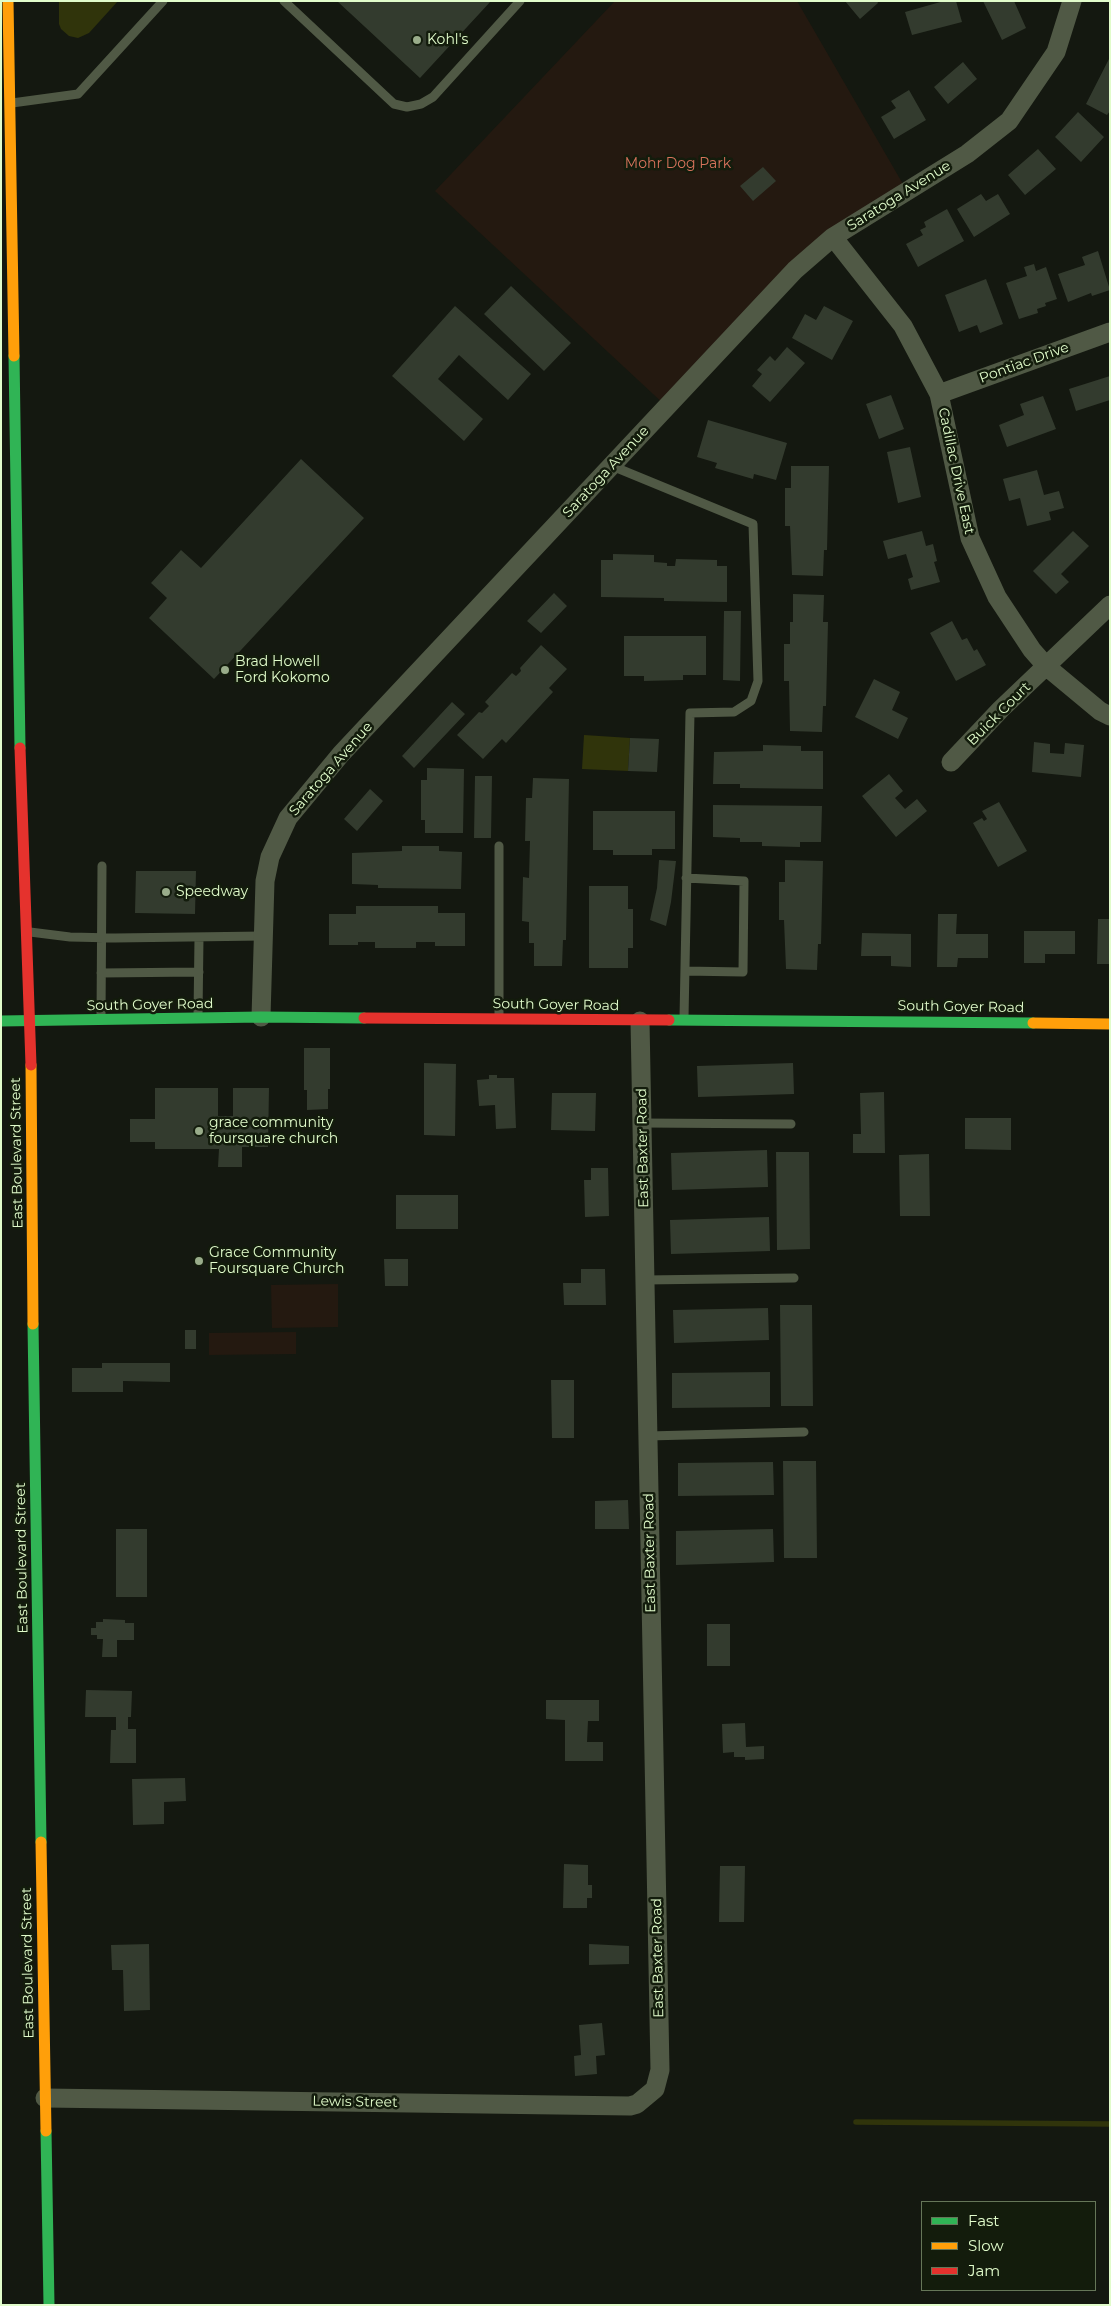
<!DOCTYPE html>
<html>
<head>
<meta charset="utf-8">
<style>
	body { margin:0 }
	#map { position:relative; width:1111px; height:2306px; overflow:hidden; background:#141810; font-family:Montserrat,sans-serif }
	canvas { display:block }
	.frame { position:absolute; inset:0; border:2px solid #e1fccb; pointer-events:none }
	.legend { position:absolute; left:921px; top:2201px; width:175px; height:90px; box-sizing:border-box; background:#131c0c; border:1px solid #657658; margin:0; padding:6px 9px; list-style:none; font-size:15px; color:#e1fccb }
	.legend li { display:flex; align-items:center; gap:10px; height:25px }
	.legend b { width:25px; border:1px solid #657658 }
</style>
</head>
<body>
<div id="map">
<canvas width="1111" height="2306"></canvas>
<div class="frame"></div>
<ul class="legend">
<li><b style="height:6px;background:#30b455"></b>Fast</li>
<li><b style="height:6px;background:#ff9f0a"></b>Slow</li>
<li><b style="height:6px;background:#e5322d"></b>Jam</li>
</ul>
</div>
<script>
const g = document.querySelector('canvas').getContext('2d');
g.lineJoin = 'round';
function paint(path, color) {
  g.fillStyle = color;
  g.fill(path, 'evenodd');
}
function poly(rows) {
  const path = new Path2D();
  for (const r of rows) {
    path.moveTo(r[0], r[1]);
    for (let i = 2; i < r.length; i += 2) path.lineTo(r[i], r[i + 1]);
  }
  return path;
}
function trace(path, color, width, dash) {
  g.strokeStyle = color;
  g.lineWidth = width;
  g.lineCap = dash ? 'butt' : 'round';
  g.setLineDash(dash || []);
  g.stroke(path);
}
function drawText(font, color, halo, rows, align = 'center') {
  g.font = font + ' Montserrat,sans-serif';
  g.lineWidth = 5;
  g.setLineDash([]);
  g.textBaseline = 'middle';
  g.strokeStyle = halo;
  g.fillStyle = color;
  for (const [text, x, y, turn = 0] of rows) {
    g.save();
    g.translate(x, y);
    g.rotate((+turn || 0) * Math.PI / 180);
    g.textAlign = isNaN(turn) ? turn : align;
    if (halo) g.strokeText(text, 0, 0);
    g.fillText(text, 0, 0);
    g.restore();
  }
}
const green = poly([
	[615,1,797,1,907,191,833,237,667,407,435,191],
	[338,1284,338,1327,272,1328,271,1285],
	[296,1332,296,1354,209,1355,209,1333]
]);
const water = poly([
	[59,1,118,1,89,33,78,38,69,36,61,29,59,24],
	[584,735,630,738,628,771,582,769]
]);
const stream = poly([
	[856,2122,1110,2124]
]);
const building = poly([
	[337,1,491,1,420,78],
	[845,1,877,1,878,3,860,19],
	[944,1,956,1,962,22,912,35,905,12],
	[983,1,1014,1,1026,28,1002,40],
	[1110,57,1110,111,1107,115,1086,104],
	[963,62,977,79,948,104,934,87],
	[909,90,926,120,894,139,881,117,896,108,891,101],
	[1078,112,1104,137,1081,162,1055,137],
	[1038,149,1056,169,1025,195,1008,175],
	[763,167,776,181,753,201,740,186],
	[981,194,986,201,998,194,1010,214,974,237,957,209],
	[947,209,964,241,918,267,906,244,923,235,920,230,926,227,924,222],
	[1098,251,1110,290,1092,296,1091,293,1068,302,1058,274,1085,265,1082,257],
	[1034,264,1036,271,1046,267,1057,299,1045,303,1046,306,1037,309,1038,313,1019,319,1006,283,1027,276,1024,267],
	[986,279,1003,324,980,333,977,325,959,332,945,295],
	[511,286,571,343,544,371,484,314],
	[455,306,531,374,508,400,459,355,438,379,483,419,464,441,392,376],
	[824,306,853,321,832,360,792,338,805,314,816,320],
	[787,347,805,363,770,402,752,386,762,374,757,370,770,356,775,361],
	[1110,376,1110,400,1076,411,1069,389],
	[891,395,904,429,879,439,866,404],
	[1043,396,1056,429,1007,447,999,425,1024,415,1020,404],
	[708,420,787,443,776,480,754,474,753,479,715,468,717,463,697,457],
	[910,447,921,497,898,503,887,452],
	[301,459,364,518,214,679,149,618,167,598,151,583,181,550,201,568],
	[791,466,829,466,827,550,824,550,823,576,792,575,790,526,785,526,785,488,791,488],
	[1037,470,1044,495,1059,491,1064,508,1049,512,1051,520,1027,526,1020,498,1009,501,1003,479],
	[922,531,926,546,933,544,937,561,934,562,940,582,911,590,908,579,913,577,906,554,888,559,883,541],
	[1073,531,1089,546,1061,574,1069,582,1056,594,1033,571],
	[613,554,654,555,654,562,667,563,667,566,675,566,676,559,717,560,717,566,727,566,727,602,664,601,664,598,601,597,601,560,613,560],
	[554,593,567,606,541,633,527,621],
	[793,594,824,595,823,622,828,622,826,706,823,706,822,732,790,731,789,681,784,681,784,644,790,644,790,622,793,622],
	[724,611,741,611,740,681,723,680],
	[952,621,962,640,967,638,974,651,977,649,986,665,956,681,930,633],
	[624,636,706,636,706,675,683,675,683,680,644,681,644,676,624,676],
	[541,645,567,669,549,688,553,692,506,743,502,739,483,759,457,735,479,712,482,713,489,706,485,702,512,673,516,676,521,671,520,668],
	[874,679,900,692,892,710,908,718,898,739,855,717],
	[452,702,465,714,414,768,402,756],
	[630,738,659,739,657,772,628,771],
	[1034,742,1050,744,1050,753,1064,754,1065,743,1084,745,1081,777,1032,772],
	[763,745,801,746,801,751,823,751,823,789,740,788,740,784,713,784,714,752,763,751],
	[427,768,464,769,463,833,425,833,425,820,421,820,421,780,427,780],
	[889,774,903,791,895,798,905,809,917,799,927,811,896,837,862,796],
	[475,776,492,776,491,838,474,838],
	[533,778,569,779,566,940,563,940,562,966,534,966,534,943,529,943,529,922,522,921,523,877,529,878,530,841,525,841,526,798,532,798],
	[370,789,383,801,357,831,344,819],
	[999,802,1027,851,998,867,973,823,982,818,984,821,987,819,982,811],
	[713,805,822,806,821,842,800,842,800,847,762,846,762,842,740,842,740,838,713,837],
	[593,811,675,811,675,849,652,849,652,855,613,855,613,850,593,850],
	[402,846,439,846,439,851,462,852,461,889,378,888,378,885,352,884,352,853,402,851],
	[659,860,676,861,671,902,666,926,650,920,657,888],
	[785,860,823,861,821,944,818,944,817,970,786,969,784,920,779,920,779,882,785,882],
	[136,871,196,871,195,914,135,913],
	[589,886,628,886,628,909,633,909,633,948,628,948,628,968,589,968],
	[356,906,438,906,438,913,465,913,465,946,435,946,435,942,416,942,416,948,375,948,375,942,358,942,358,945,329,945,329,914,356,914],
	[938,914,957,914,956,934,988,934,988,958,958,958,957,967,937,967],
	[1098,919,1110,919,1110,964,1097,964],
	[1024,931,1075,931,1075,954,1045,954,1045,963,1024,963],
	[862,933,911,934,911,967,891,966,891,956,861,956],
	[304,1048,330,1048,330,1089,328,1089,328,1109,307,1110,307,1090,304,1090],
	[424,1063,456,1064,455,1136,424,1135],
	[793,1063,794,1094,698,1097,697,1066],
	[489,1075,497,1075,497,1078,514,1078,516,1128,496,1129,495,1105,479,1106,477,1080,489,1079],
	[155,1088,218,1088,218,1116,233,1116,233,1088,269,1088,268,1147,242,1147,242,1167,218,1167,219,1149,155,1149,155,1142,130,1142,130,1119,155,1119],
	[884,1092,885,1153,853,1153,853,1134,861,1134,860,1093],
	[552,1093,596,1093,595,1131,551,1130],
	[965,1118,1011,1118,1011,1150,965,1149],
	[767,1150,768,1187,672,1190,671,1153],
	[776,1152,809,1152,810,1249,777,1250],
	[929,1154,930,1216,900,1216,899,1155],
	[591,1168,608,1168,609,1216,585,1217,584,1180,591,1180],
	[396,1195,458,1195,458,1229,396,1229],
	[769,1217,770,1251,671,1254,670,1220],
	[384,1259,408,1259,408,1286,385,1286],
	[581,1269,605,1269,606,1305,564,1305,563,1283,581,1283],
	[780,1305,812,1305,813,1406,781,1406],
	[768,1308,769,1340,674,1343,673,1310],
	[185,1330,196,1330,196,1349,185,1349],
	[102,1363,170,1363,170,1382,123,1381,123,1392,72,1392,72,1368,102,1368],
	[770,1372,770,1407,672,1408,672,1373],
	[551,1380,574,1380,574,1438,552,1438],
	[783,1461,816,1461,817,1558,784,1558],
	[773,1462,774,1495,678,1496,678,1463],
	[628,1500,629,1529,595,1529,595,1501],
	[116,1529,147,1529,147,1597,116,1597],
	[773,1529,774,1562,676,1565,676,1531],
	[103,1619,125,1620,125,1623,134,1623,134,1640,117,1640,117,1657,102,1657,103,1639,97,1639,97,1635,91,1635,91,1628,96,1628,96,1622,103,1622],
	[707,1624,730,1624,730,1666,707,1666],
	[86,1690,132,1691,131,1717,128,1717,128,1729,136,1729,136,1763,110,1763,111,1730,116,1730,116,1717,85,1717],
	[546,1700,599,1700,599,1721,588,1721,587,1742,603,1742,603,1761,565,1761,565,1720,546,1719],
	[745,1723,746,1747,764,1746,764,1759,745,1760,745,1757,734,1757,734,1752,723,1753,722,1724],
	[185,1778,186,1801,164,1802,164,1824,133,1825,132,1779],
	[564,1864,588,1865,588,1885,592,1885,592,1898,587,1898,587,1908,563,1908],
	[720,1866,745,1866,744,1922,719,1922],
	[149,1944,150,2010,124,2011,123,1970,112,1970,111,1945],
	[589,1944,629,1946,629,1964,589,1965],
	[602,2023,605,2055,596,2056,597,2074,575,2076,574,2056,581,2055,579,2025]
]);
const lane = poly([
	[284,1,394,104,407,107,421,104,433,97,520,1],
	[12,103,78,94,163,1],
	[612,466,753,524,758,681,751,701,734,712,690,713,684,1018],
	[499,846,499,1017],
	[30,932,70,937,115,938,263,936],
	[685,971,743,972,744,881,686,878],
	[101,973,199,972],
	[198,1015,199,938],
	[101,1018,102,866],
	[642,1123,791,1124],
	[645,1280,794,1278],
	[648,1436,804,1432]
]);
const street = poly([
	[833,237,903,326,939,394,970,538,997,597,1032,650,1047,667,1100,711,1110,716],
	[939,394,1110,332],
	[951,762,1001,709,1110,605],
	[261,1017,265,881,270,857,288,818,341,754,795,270,833,237,967,154,1009,121,1056,52,1072,1],
	[45,2098,630,2106,637,2104,655,2089,660,2070,640,1021]
]);
const fast = poly([
	[14,356,20,748],
	[669,1020,1033,1023],
	[1,1021,261,1017,364,1018],
	[33,1324,41,1842],
	[46,2131,49,2305]
]);
const slow = poly([
	[8,1,14,356],
	[1033,1023,1110,1024],
	[31,1065,33,1324],
	[41,1842,46,2131]
]);
const jam = poly([
	[20,748,31,1065],
	[364,1018,669,1020]
]);
const markers = [
	[417,40,5,"#99ac8a"],
	[225,670,5,"#99ac8a"],
	[166,892,5,"#99ac8a"],
	[199,1131,5,"#99ac8a"],
	[199,1261,5,"#99ac8a"]
];
const poiNames = [
	["Kohl's",427,40],
	["Brad Howell",235,662],
	["Ford Kokomo",235,678],
	["Speedway",176,892],
	["grace community",209,1123],
	["foursquare church",209,1139],
	["Grace Community",209,1253],
	["Foursquare Church",209,1269]
];
const parkNames = [
	["Mohr Dog Park",678,164]
];
const streetNames = [
	["Saratoga Avenue",899,196,-32],
	["Pontiac Drive",1024,363,-20],
	["Cadillac Drive East",956,471,78],
	["Saratoga Avenue",606,472,-47],
	["Buick Court",999,714,-45],
	["Saratoga Avenue",331,769,-49],
	["South Goyer Road",150,1005,-1],
	["South Goyer Road",556,1005,1],
	["South Goyer Road",961,1007,1],
	["East Baxter Road",643,1148,-91],
	["East Boulevard Street",17,1153,-91],
	["East Baxter Road",650,1553,-91],
	["East Boulevard Street",22,1558,-91],
	["East Baxter Road",658,1958,-91],
	["East Boulevard Street",28,1963,-91],
	["Lewis Street",355,2102,1]
];
paint(green, '#241910');
paint(water, '#30340b');
trace(stream, '#30340b', 5.5);
paint(building, '#333b2e');
trace(lane, '#505945', 9);
trace(street, '#505945', 19);
trace(fast, '#30b455', 11);
trace(slow, '#ff9f0a', 11);
trace(jam, '#e5322d', 11);
for (const [x, y, r, color] of markers) {
  const dot = new Path2D();
  dot.arc(x, y, r, 0, 2 * Math.PI);
  g.fillStyle = color;
  g.fill(dot);
  trace(dot, '#131c0c', 2);
}
drawText('14px', '#e1fccb', '#131c0c', poiNames, 'left');
drawText('14px', '#d7735c', '#131c0c', parkNames);
drawText('14px', '#e1fccb', '#131c0c', streetNames);
</script>
</body>
</html>
